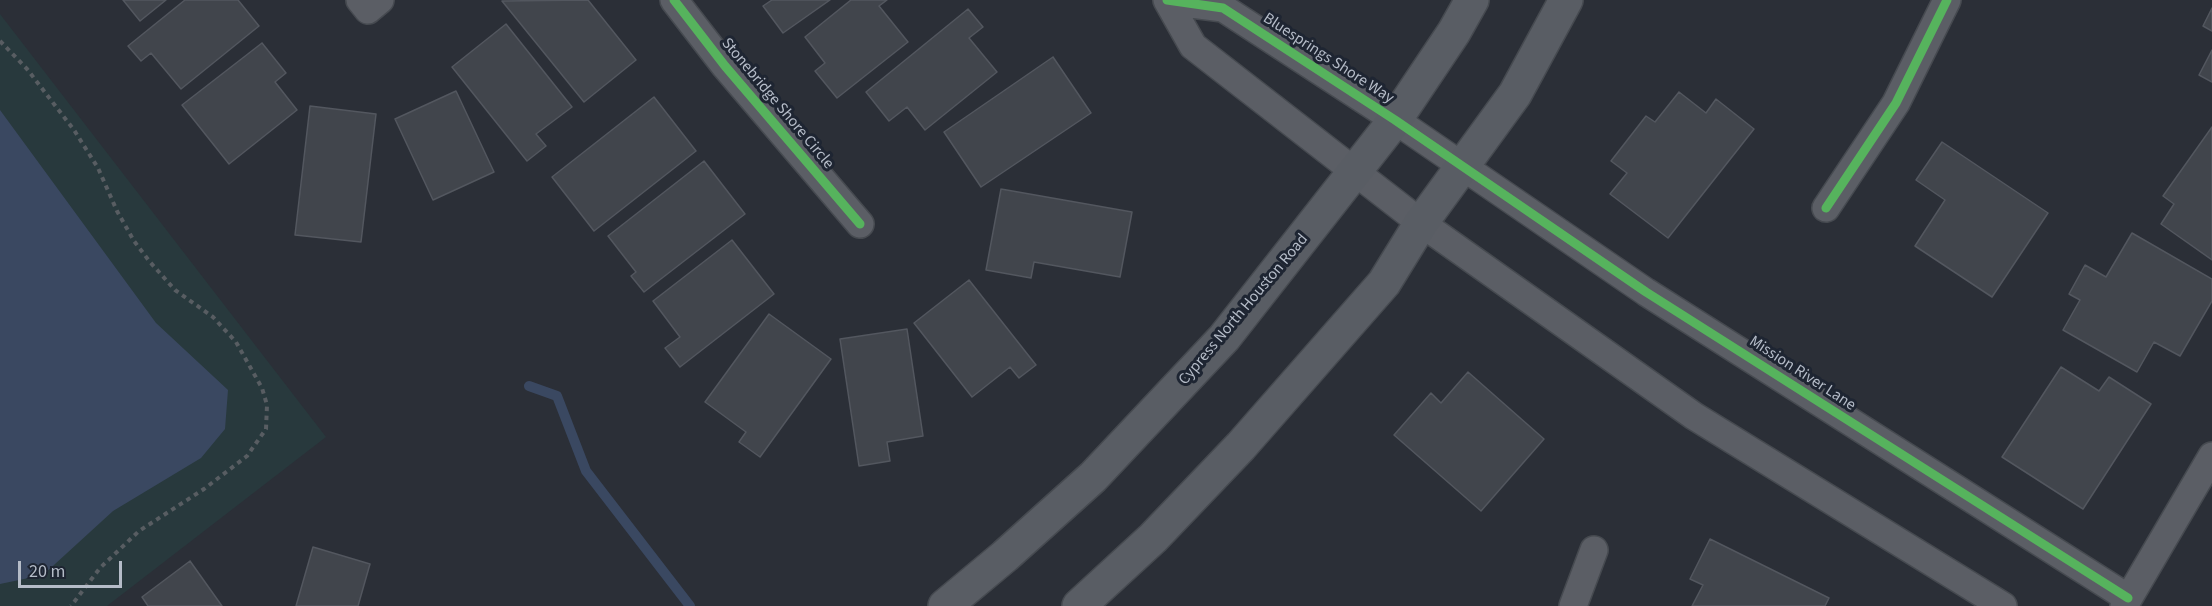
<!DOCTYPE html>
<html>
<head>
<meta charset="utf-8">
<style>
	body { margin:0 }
	#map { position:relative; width:2212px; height:606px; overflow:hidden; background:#2b2f37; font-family:"Source Sans 3",sans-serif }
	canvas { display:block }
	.scale { position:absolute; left:18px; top:561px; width:104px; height:27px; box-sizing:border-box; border:3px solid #b5bcc8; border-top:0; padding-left:8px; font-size:18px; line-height:21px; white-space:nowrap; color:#b5bcc8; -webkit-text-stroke:4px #1e2532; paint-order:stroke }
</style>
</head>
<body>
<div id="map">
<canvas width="2212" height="606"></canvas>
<div class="scale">20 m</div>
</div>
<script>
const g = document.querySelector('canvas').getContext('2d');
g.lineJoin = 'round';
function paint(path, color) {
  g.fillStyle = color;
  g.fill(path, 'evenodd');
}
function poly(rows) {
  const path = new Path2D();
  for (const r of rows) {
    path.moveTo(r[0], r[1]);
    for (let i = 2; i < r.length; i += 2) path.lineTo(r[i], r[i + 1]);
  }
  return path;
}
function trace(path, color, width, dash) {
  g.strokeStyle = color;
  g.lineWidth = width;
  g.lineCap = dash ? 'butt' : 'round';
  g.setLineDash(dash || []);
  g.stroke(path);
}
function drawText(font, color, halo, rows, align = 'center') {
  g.font = font + ' "Source Sans 3",sans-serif';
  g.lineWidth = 6;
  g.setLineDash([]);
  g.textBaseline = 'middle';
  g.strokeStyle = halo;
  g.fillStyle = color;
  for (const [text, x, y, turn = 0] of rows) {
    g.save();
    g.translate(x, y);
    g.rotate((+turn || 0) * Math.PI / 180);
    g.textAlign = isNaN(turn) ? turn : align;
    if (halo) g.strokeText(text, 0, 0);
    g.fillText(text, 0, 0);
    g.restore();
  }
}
const green = poly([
	[0,14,326,437,107,606,0,606]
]);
const water = poly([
	[0,110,156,323,228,390,225,429,201,458,113,511,43,575,0,584]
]);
const stream = poly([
	[529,386,557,396,586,471,690,606]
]);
const building = poly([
	[123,0,166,0,140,21,123,0],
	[185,0,238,0,259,26,181,89,151,53,141,61,128,46,185,0],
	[588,0,636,60,584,102,502,1,588,0],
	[772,0,830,0,783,33,763,6,772,0],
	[851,0,887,0,879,6,908,42,837,98,815,71,825,63,805,37,851,0],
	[2212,8,2212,31,2203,26,2212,8],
	[968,9,983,27,969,38,997,72,925,130,907,107,889,121,866,92,968,9],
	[506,24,572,107,536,134,546,146,527,161,452,67,506,24],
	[262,43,286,73,275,82,297,110,229,164,182,105,262,43],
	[2212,50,2212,82,2199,75,2212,50],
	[1053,57,1091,113,981,187,944,132,1053,57],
	[456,91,494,172,433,200,395,119,456,91],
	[1679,92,1706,113,1716,99,1754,129,1668,238,1610,194,1627,173,1611,161,1646,116,1655,122,1679,92],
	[654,97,696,151,594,231,552,177,654,97],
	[310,106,376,114,361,242,295,235,310,106],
	[2212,127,2212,260,2161,224,2174,204,2163,196,2212,127],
	[1942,142,2048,213,1992,297,1915,246,1945,200,1916,180,1942,142],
	[704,161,745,214,644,292,631,276,636,272,608,236,704,161],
	[1001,189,1132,212,1120,277,1034,262,1031,278,986,270,1001,189],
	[2132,233,2212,279,2212,301,2180,356,2154,342,2137,372,2063,330,2080,300,2069,294,2085,265,2106,277,2132,233],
	[732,240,774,294,680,367,665,348,680,337,653,301,732,240],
	[969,280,1036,365,1019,378,1010,367,972,397,914,323,969,280],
	[769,314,831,359,760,457,739,442,746,432,705,402,769,314],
	[907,329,923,436,887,442,890,461,859,466,840,339,907,329],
	[2061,367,2099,391,2109,377,2151,404,2083,509,2002,457,2061,367],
	[1468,372,1544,439,1481,511,1394,435,1431,393,1441,403,1468,372],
	[1710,539,1829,598,1825,606,1692,606,1703,585,1690,579,1710,539],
	[313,547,370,564,358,606,296,606,313,547],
	[190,561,222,606,148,606,142,597,190,561]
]);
const path = poly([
	[0,41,27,69,74,130,98,168,117,211,134,241,150,262,175,290,213,317,236,342,262,388,267,405,266,429,247,456,204,489,139,531,100,568,71,606]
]);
const minor = poly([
	[360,0,368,10,380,0],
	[674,0,725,66,860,224],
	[1167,0,1193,46,1421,223,1694,416,2003,606],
	[1168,1,1223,8,1395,120,1646,292,2128,598],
	[1826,208,1896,103,1947,0],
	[1573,606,1594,550],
	[2124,606,2212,456]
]);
const secondary = poly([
	[945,606,1005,556,1093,477,1224,338,1395,120,1454,32,1472,0],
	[1079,606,1153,538,1241,446,1384,283,1421,223,1515,94,1566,0]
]);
const cycleway = poly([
	[674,0,725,66,860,224],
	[1167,0,1223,8,1395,120,1646,292,2128,598],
	[1826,208,1896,103,1947,0]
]);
const streetNames = [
	["Bluesprings Shore Way",1328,59,33],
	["Stonebridge Shore Circle",777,104,50],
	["Cypress North Houston Road",1244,310,-50],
	["Mission River Lane",1802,374,33]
];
paint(green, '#28393d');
paint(water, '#3a4861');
trace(stream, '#3a4861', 10);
paint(building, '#41454c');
trace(building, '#53575f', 1.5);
trace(minor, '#464a50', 30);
trace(secondary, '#464a50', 36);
trace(path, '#585d62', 4, [4.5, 4.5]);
trace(minor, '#5b5e65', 27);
trace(secondary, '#595d64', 33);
trace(cycleway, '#56b35d', 9);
drawText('16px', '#b5bcc8', '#1e2532', streetNames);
</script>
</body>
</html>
